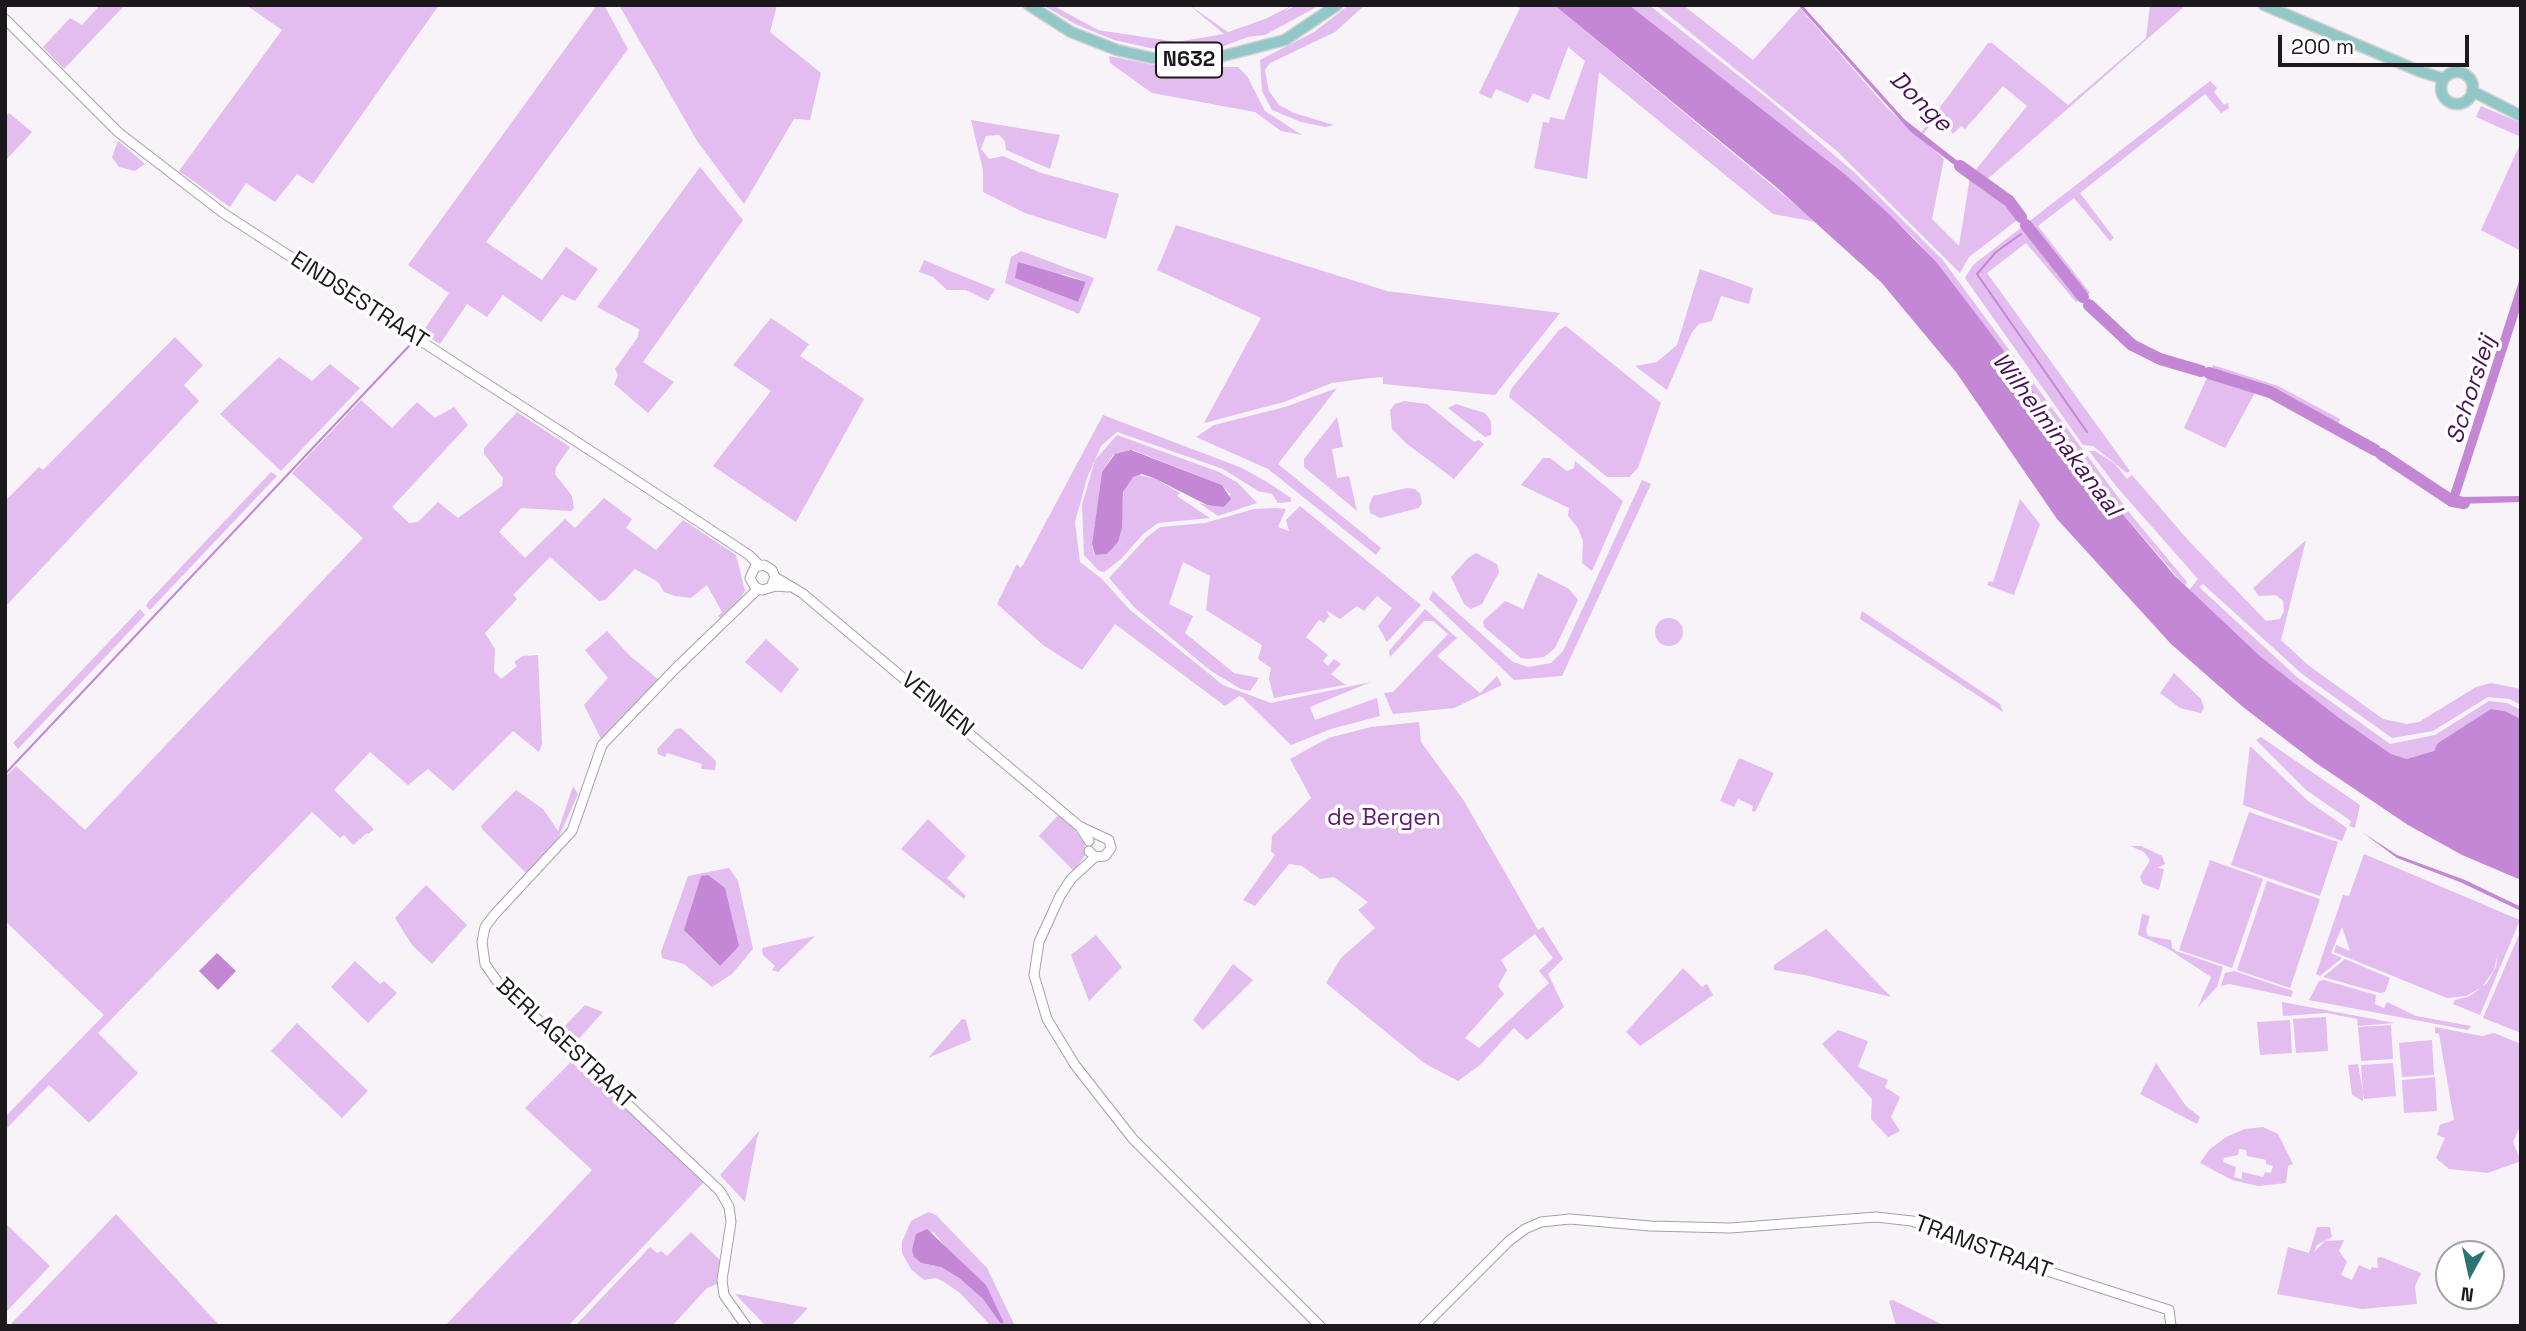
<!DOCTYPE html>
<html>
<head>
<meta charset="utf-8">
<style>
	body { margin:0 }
	#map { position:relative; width:2526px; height:1331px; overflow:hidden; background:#f7f3f8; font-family:"Space Grotesk",sans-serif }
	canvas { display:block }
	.frame { position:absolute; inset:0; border:7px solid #1b191b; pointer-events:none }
	.north { position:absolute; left:2435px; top:1240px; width:70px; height:70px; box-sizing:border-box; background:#fff; border:2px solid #a4a3a4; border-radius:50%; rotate:188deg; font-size:19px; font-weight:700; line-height:28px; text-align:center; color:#1b191b }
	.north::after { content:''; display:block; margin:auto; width:24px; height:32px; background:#2a7473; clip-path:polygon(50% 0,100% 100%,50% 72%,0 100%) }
	.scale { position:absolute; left:2278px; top:35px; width:191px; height:32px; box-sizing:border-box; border:4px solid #1b191b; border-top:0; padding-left:9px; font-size:21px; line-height:24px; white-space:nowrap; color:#1b191b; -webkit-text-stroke:5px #fff; paint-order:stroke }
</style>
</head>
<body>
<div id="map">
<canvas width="2526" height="1331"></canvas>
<div class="frame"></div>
<div class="north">N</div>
<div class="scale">200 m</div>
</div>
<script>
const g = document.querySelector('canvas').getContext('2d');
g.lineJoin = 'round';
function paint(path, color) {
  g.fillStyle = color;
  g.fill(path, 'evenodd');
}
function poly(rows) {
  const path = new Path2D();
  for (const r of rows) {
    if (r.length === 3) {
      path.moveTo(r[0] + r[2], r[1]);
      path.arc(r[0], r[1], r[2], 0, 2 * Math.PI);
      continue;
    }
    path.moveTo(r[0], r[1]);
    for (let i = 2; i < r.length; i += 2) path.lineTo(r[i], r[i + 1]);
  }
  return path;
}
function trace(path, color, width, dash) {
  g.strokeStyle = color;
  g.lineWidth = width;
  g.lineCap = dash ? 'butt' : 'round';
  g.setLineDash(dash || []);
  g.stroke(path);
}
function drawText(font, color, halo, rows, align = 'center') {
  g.font = font + ' "Space Grotesk",sans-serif';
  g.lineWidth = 7;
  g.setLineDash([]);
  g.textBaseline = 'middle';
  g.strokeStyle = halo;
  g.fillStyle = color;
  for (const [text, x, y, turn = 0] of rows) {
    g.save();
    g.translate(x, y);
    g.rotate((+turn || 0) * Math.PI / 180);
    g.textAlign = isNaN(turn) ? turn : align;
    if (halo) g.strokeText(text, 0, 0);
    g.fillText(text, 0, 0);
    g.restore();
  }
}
const green = poly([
	[100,5,125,5,64,69,43,47,70,18,82,25],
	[246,5,439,5,313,184,297,174,275,202,246,183,230,207,179,171,282,30],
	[597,5,604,5,628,49,486,242,542,280,566,247,598,269,575,301,562,295,541,322,503,295,487,317,467,304,440,344,422,333,449,293,408,265],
	[619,5,777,5,770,32,821,73,810,120,794,119,744,204,697,141],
	[1043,5,1052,5,1098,30,1177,42,1224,34,1189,5,1228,32,1265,19,1293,5,1283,12,1297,5,1320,5,1265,35,1248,37,1221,47,1186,51,1150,48,1114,40,1075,24],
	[1349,5,1365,5,1335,32,1270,63,1265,70,1269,91,1279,105,1294,113,1334,125,1326,127,1301,122,1272,110,1262,91,1260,60,1314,32],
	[1517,5,1554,5,1816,222,1773,214,1599,72,1587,179,1534,168,1543,122,1549,123,1550,117,1564,120,1585,61,1568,47,1549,100,1533,93,1528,103,1496,89,1491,99,1479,93,1520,8],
	[1629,5,1649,5,1771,101,1855,173,1942,259,2132,516,2187,582,2185,586,2106,494,1999,344,1917,241,1846,175],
	[1656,5,1683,5,1753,60,1800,8,1887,108,1944,159,1932,219,1959,246,1970,177,2027,106,2003,86,1965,129,1961,126,1953,134,1937,116,1922,136,1920,134,1988,43,1992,43,2068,105,2146,38,2150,5,2186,5,1983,183,2011,204,2021,217,1969,257,1960,273,1837,151],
	[1109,56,1164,67,1238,67,1247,76,1265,111,1302,135,1281,131,1255,112,1152,93,1110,63],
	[2210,81,2217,88,2214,92,2224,105,2228,103,2229,108,2221,113,2205,94,2080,193,2114,238,2110,241,2074,198,2038,226,2090,293,2076,302,2026,243,1987,273,2130,471,2127,473,2093,446,2083,445,1965,278,1973,265],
	[2481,106,2521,123,2521,137,2476,117],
	[9,113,32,132,5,161,5,117],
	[971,120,1060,135,1050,169,1006,150,1005,141,999,135,986,136,981,149,989,159,1003,156,1041,173,1119,194,1106,239,1025,213,983,192,983,170],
	[118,141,130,151,145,164,135,171,119,167,112,157],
	[2521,142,2521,251,2481,230],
	[700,167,743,220,643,362,674,382,648,413,614,384,618,375,615,369,638,337,639,329,597,307],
	[1176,225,1387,291,1560,313,1495,395,1383,384,1383,377,1370,378,1332,383,1284,402,1204,423,1261,318,1157,270],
	[1021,251,1094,278,1079,314,1005,283,1011,257],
	[1064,274,1086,282,1078,302,1015,278],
	[924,260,955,273,995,289,988,301,966,290,947,290,933,277,919,272],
	[1700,269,1753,288,1749,304,1721,296,1712,321,1699,324,1692,332,1667,390,1635,366,1657,362,1677,345],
	[771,318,809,344,800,356,864,399,796,522,713,466,771,391,733,365],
	[1566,326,1661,403,1638,468,1629,477,1607,477,1509,397,1511,389,1559,330],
	[175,337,203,365,184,385,199,401,5,607,5,501,39,467,43,470,48,465],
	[279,357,312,381,330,364,360,388,281,471,220,414],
	[2213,365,2278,386,2340,419,2337,428,2280,396,2257,389,2225,448,2184,428],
	[1337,388,1278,464,1381,548,1376,555,1268,469,1196,437,1214,425,1285,407],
	[361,400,392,428,417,402,435,418,454,407,468,425,392,507,409,523,418,522,438,502,458,518,502,486,503,478,484,454,484,448,517,412,570,447,556,467,555,474,572,496,574,508,571,511,521,508,499,532,525,558,565,519,575,528,604,498,632,519,626,528,656,550,683,520,736,555,745,591,733,610,721,618,718,616,722,612,707,585,691,598,675,596,664,592,658,582,635,569,605,600,599,601,550,557,513,595,517,599,485,633,495,649,494,671,501,679,517,666,514,662,523,656,538,655,542,744,539,752,513,731,453,791,428,769,408,785,370,752,334,790,374,829,369,834,367,833,353,845,344,835,340,838,312,812,98,1033,138,1073,89,1123,49,1085,5,1130,5,1117,104,1015,5,921,5,777,16,766,85,830,363,538,292,473],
	[1404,401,1427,404,1474,442,1479,440,1484,444,1454,479,1407,444,1392,429,1390,410,1395,404],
	[1456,404,1485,413,1491,421,1491,435,1485,437,1448,408],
	[1103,415,1242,468,1267,482,1291,498,1291,502,1278,503,1272,494,1258,491,1223,469,1117,432,1101,446,1087,478,1075,522,1080,562,1102,579,1130,610,1223,685,1271,703,1371,682,1310,707,1315,720,1377,698,1380,716,1331,729,1291,745,1242,697,1239,696,1225,706,1115,624,1082,670,1043,645,997,604,1017,564,1020,568,1023,565],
	[1337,417,1343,447,1332,449,1337,478,1349,476,1357,511,1304,467,1304,459],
	[1117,435,1219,472,1238,483,1257,503,1218,516,1199,503,1207,505,1231,495,1222,485,1133,450,1113,455,1102,472,1092,544,1094,555,1107,554,1120,536,1124,488,1133,477,1139,475,1156,479,1180,493,1177,496,1210,518,1158,523,1143,534,1121,559,1104,572,1099,571,1084,555,1082,505,1095,460],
	[2089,451,2095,451,2115,464,2127,479,2132,475,2188,540,2266,621,2280,619,2284,611,2283,601,2276,595,2259,596,2253,588,2306,540,2281,640,2308,665,2383,719,2407,724,2419,722,2476,687,2491,683,2521,689,2521,705,2509,699,2488,697,2433,731,2392,738,2302,674,2203,584,2199,587,2298,678,2390,744,2435,735,2489,701,2507,703,2521,710,2521,719,2505,711,2492,709,2438,743,2437,748,2429,754,2407,759,2391,754,2338,717,2261,657,2189,590,2198,579,2116,486],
	[1543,458,1550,458,1567,471,1574,468,1575,461,1623,501,1592,571,1582,563,1583,541,1578,528,1568,516,1569,508,1521,485],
	[271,472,277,476,150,610,146,606,149,601],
	[1642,480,1651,484,1562,676,1514,680,1429,599,1433,591,1513,662,1528,667,1551,663,1563,651],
	[1407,488,1415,489,1420,494,1422,503,1419,508,1380,518,1370,513,1369,506,1373,496],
	[2020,499,2040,524,2014,595,1987,585,1989,581,1993,582],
	[1300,506,1421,605,1387,642,1378,626,1392,608,1377,596,1364,611,1357,606,1340,619,1327,611,1329,616,1324,623,1319,620,1306,637,1328,655,1323,661,1328,666,1334,659,1341,664,1331,674,1344,684,1349,684,1274,698,1269,679,1271,668,1258,659,1262,645,1206,610,1210,576,1183,562,1169,604,1193,616,1185,633,1234,673,1259,678,1250,691,1241,689,1211,671,1134,607,1109,578,1147,537,1160,527,1205,523,1254,509,1275,508,1286,509,1278,527,1289,531,1286,520],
	[1476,553,1497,564,1499,572,1482,604,1471,609,1464,604,1451,577,1468,558],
	[1538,573,1569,589,1578,600,1555,648,1544,657,1528,659,1521,658,1484,627,1483,621,1505,601,1523,609],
	[140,609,145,615,18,749,13,743],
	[1425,609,1457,638,1437,656,1480,693,1497,676,1502,685,1454,708,1393,714,1384,693,1393,692,1448,634,1433,621,1424,621,1390,657,1389,651],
	[1862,611,2000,704,2003,712,1860,619],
	[1669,632,14],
	[607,631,628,654,660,681,602,741,584,705,608,678,585,650],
	[766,639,799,669,781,693,745,662],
	[2174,673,2201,699,2204,708,2201,713,2180,708,2160,693],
	[1419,722,1421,742,1464,801,1538,930,1543,927,1563,959,1548,974,1564,1007,1527,1040,1514,1028,1480,1065,1458,1081,1424,1063,1326,983,1341,958,1375,928,1358,910,1368,902,1334,877,1320,879,1302,866,1289,864,1255,906,1243,900,1275,855,1271,851,1272,836,1311,798,1290,759,1328,738,1371,727],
	[1535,934,1553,958,1539,971,1549,983,1479,1048,1465,1038,1504,994,1498,986,1507,970,1501,960],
	[681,728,716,761,715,770,701,769,702,764,667,753,665,757,658,754,657,749,676,729],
	[2261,737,2360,805,2355,828,2349,826,2351,821,2306,790,2256,740],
	[2250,746,2308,801,2347,828,2342,841,2243,805],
	[1739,758,1774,773,1755,812,1752,811,1753,806,1738,799,1734,807,1720,801],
	[573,786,578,794,558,839,527,874,482,829,481,826,516,790,543,809,558,831],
	[2249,812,2338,842,2320,896,2231,865],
	[1060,813,1084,841,1086,854,1074,871,1039,836],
	[928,819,966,856,947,878,966,896,964,899,901,849],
	[2130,846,2141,846,2162,856,2165,864,2157,868,2164,869,2159,890,2143,884,2140,877,2150,860,2144,852],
	[2364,854,2520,920,2480,1015,2453,1004,2455,1000,2470,996,2487,983,2496,967,2498,952,2494,970,2482,987,2466,996,2447,998,2334,952,2336,945,2350,951,2342,927,2331,953,2342,958,2320,976,2316,974,2343,895,2349,896],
	[2210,860,2263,879,2232,968,2179,950],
	[729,868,738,881,753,949,732,974,712,987,684,964,662,958,661,952,688,876],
	[2267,881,2320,899,2290,988,2237,970],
	[426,885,467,925,432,964,412,945,395,918],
	[2142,914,2150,916,2146,930,2148,936,2171,940,2172,948,2176,951,2223,967,2217,987,2198,1007,2211,977,2167,948,2138,935],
	[1826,929,1827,930,1891,997,1805,975,1774,970,1774,965],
	[2521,930,2521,1033,2483,1018],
	[1096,935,1122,967,1089,1001,1071,955],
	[815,936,778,972,772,970,775,966,763,955,762,948],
	[2345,959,2390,978,2385,992,2380,993,2323,977],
	[355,961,380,984,384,981,397,993,368,1023,331,987],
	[1233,964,1253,980,1203,1030,1193,1020],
	[1683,968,1702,987,1707,984,1713,995,1640,1046,1626,1032],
	[2234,971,2293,991,2291,997,2230,984,2221,986,2225,973],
	[2324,980,2376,995,2375,1004,2384,1008,2387,1002,2416,1016,2471,1026,2468,1030,2309,1000,2319,981],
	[2282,1002,2395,1023,2358,1026,2357,1019,2327,1013,2283,1016],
	[585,1005,603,1012,575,1043,561,1030],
	[2326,1017,2328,1051,2296,1053,2293,1019],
	[962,1019,966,1020,971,1040,928,1058],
	[2290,1020,2292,1053,2260,1055,2257,1022],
	[297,1023,368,1091,342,1118,271,1051],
	[2391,1025,2393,1059,2361,1061,2358,1027],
	[2435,1027,2482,1036,2494,1033,2521,1044,2521,1124,2513,1142,2521,1161,2488,1173,2449,1169,2436,1158,2445,1138,2437,1135,2440,1125,2454,1120,2439,1034,2435,1033],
	[1838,1030,1868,1041,1858,1067,1888,1080,1885,1087,1900,1097,1891,1117,1900,1131,1888,1137,1871,1119,1872,1099,1822,1044],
	[2432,1040,2434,1075,2402,1077,2399,1043],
	[571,1062,640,1120,704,1182,568,1326,445,1326,592,1170,525,1108],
	[2156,1063,2186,1106,2200,1117,2197,1124,2140,1094],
	[2393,1063,2396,1096,2364,1099,2363,1093,2363,1101,2352,1095,2348,1065,2358,1064,2363,1092,2361,1065],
	[2435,1077,2437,1111,2404,1113,2402,1080],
	[2263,1127,2278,1134,2293,1164,2288,1166,2286,1183,2258,1186,2232,1180,2200,1163,2209,1150,2226,1137,2245,1129],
	[2239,1149,2246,1150,2247,1156,2266,1160,2266,1164,2273,1166,2271,1173,2265,1172,2263,1177,2242,1172,2242,1179,2234,1177,2236,1167,2223,1162,2224,1158,2238,1155],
	[760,1130,757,1138,745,1202,720,1175],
	[928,1212,936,1215,987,1268,1015,1326,991,1326,960,1293,944,1282,936,1278,924,1280,911,1269,902,1253,902,1242,911,1221],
	[933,1231,1004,1323,1000,1323,983,1299,959,1278,941,1267,921,1263,914,1257],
	[116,1214,220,1326,9,1326],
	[5,1223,50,1266,5,1313],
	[2317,1227,2330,1227,2332,1237,2317,1245,2314,1252,2325,1241,2344,1240,2339,1251,2347,1262,2341,1275,2352,1280,2359,1265,2370,1270,2372,1267,2378,1268,2377,1258,2381,1257,2421,1273,2415,1286,2417,1304,2362,1309,2277,1294,2288,1247,2309,1253],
	[691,1232,721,1261,717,1284,707,1288,672,1326,575,1326,650,1247,657,1253,661,1251,667,1256],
	[735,1294,742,1295,808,1308,791,1326,766,1326],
	[1893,1300,1945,1326,1896,1326,1889,1301]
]);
const water = poly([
	[1554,5,1629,5,1846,175,1890,215,1937,263,1999,344,2106,494,2174,575,2261,657,2338,717,2391,754,2407,759,2434,751,2438,743,2491,709,2505,711,2521,719,2521,880,2462,855,2408,825,2316,763,2243,707,2171,644,2057,519,1956,372,1881,282,1775,186],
	[1798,5,1802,5,1904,119,1973,173,1970,177,1911,132],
	[1018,262,1086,282,1078,302,1015,278],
	[2521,275,2521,306,2459,497,2521,496,2521,502,2456,504,2448,501,2449,498],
	[1131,450,1222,485,1231,499,1224,507,1207,505,1156,479,1142,474,1133,477,1123,492,1122,528,1118,542,1107,554,1095,555,1092,544,1102,472,1115,454],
	[2362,832,2397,855,2465,880,2521,907,2521,911,2460,882,2397,858],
	[708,875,725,888,739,946,720,966,684,930,701,876],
	[217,953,236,971,218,990,199,971],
	[927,1229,986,1285,1004,1323,1000,1323,983,1299,959,1278,941,1267,921,1263,914,1257,912,1250,916,1234]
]);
const stream = poly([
	[2021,234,1996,252,1977,274,2087,432],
	[5,774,409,346]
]);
const river = poly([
	[1960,166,2009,201,2021,217],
	[2026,225,2083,297],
	[2089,305,2132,345,2160,359,2201,371],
	[2209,373,2270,392,2375,450],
	[2381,454,2452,501,2464,503]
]);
const minor = poly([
	[5,19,118,132,223,213,608,462,749,555,759,565],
	[775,577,802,593,1079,826,1109,840,1111,848,1105,856,1095,857,1089,851],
	[771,587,775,577,772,570,764,565,755,567,750,578,755,587,762,590,776,586,788,587],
	[1080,827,1089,841],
	[1095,857,1071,879,1060,896,1039,942,1034,975,1047,1019,1075,1065,1133,1139,1320,1326],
	[746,1326,724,1295,722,1280,731,1222,729,1207,720,1191,497,981,485,964,482,942,485,927,494,915,572,831,602,745,675,669,758,589],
	[1424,1326,1509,1241,1525,1229,1541,1222,1570,1219,1650,1226,1730,1228,1876,1217,1912,1221,2041,1269,2169,1310,2171,1326]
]);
const major = poly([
	[1029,5,1071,32,1117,50,1152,58,1207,60,1285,40,1337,5],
	[2264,5,2419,71,2444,79],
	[2457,88,16],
	[2472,91,2521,116]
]);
const shields = [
	[1189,60,66]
];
const shieldNames = [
	["N632",1189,60]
];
const streetNames = [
	["EINDSESTRAAT",359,301,33],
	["VENNEN",937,705,40],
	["BERLAGESTRAAT",565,1044,43],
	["TRAMSTRAAT",1983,1248,20]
];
const parkNames = [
	["de Bergen",1384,819]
];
const waterNames = [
	["Donge",1920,102,44],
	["Schorsleij",2472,390,-72],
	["Wilhelminakanaal",2056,435,53]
];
paint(green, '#e3bdef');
paint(water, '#c387d5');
trace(stream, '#c387d5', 2);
trace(river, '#c387d5', 12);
trace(minor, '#a5a1a7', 11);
trace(major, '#d1d1d1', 13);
trace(minor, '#fff', 9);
trace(major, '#91c7c6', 10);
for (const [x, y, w] of shields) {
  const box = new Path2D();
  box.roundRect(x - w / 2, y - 17.5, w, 35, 5);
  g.fillStyle = '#fff';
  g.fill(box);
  trace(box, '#1b191b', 2);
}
drawText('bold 21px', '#1b191b', null, shieldNames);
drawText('23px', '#1b191b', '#fff', streetNames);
drawText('23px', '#631877', '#fff', parkNames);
drawText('italic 24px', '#481057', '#fff', waterNames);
</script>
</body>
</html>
